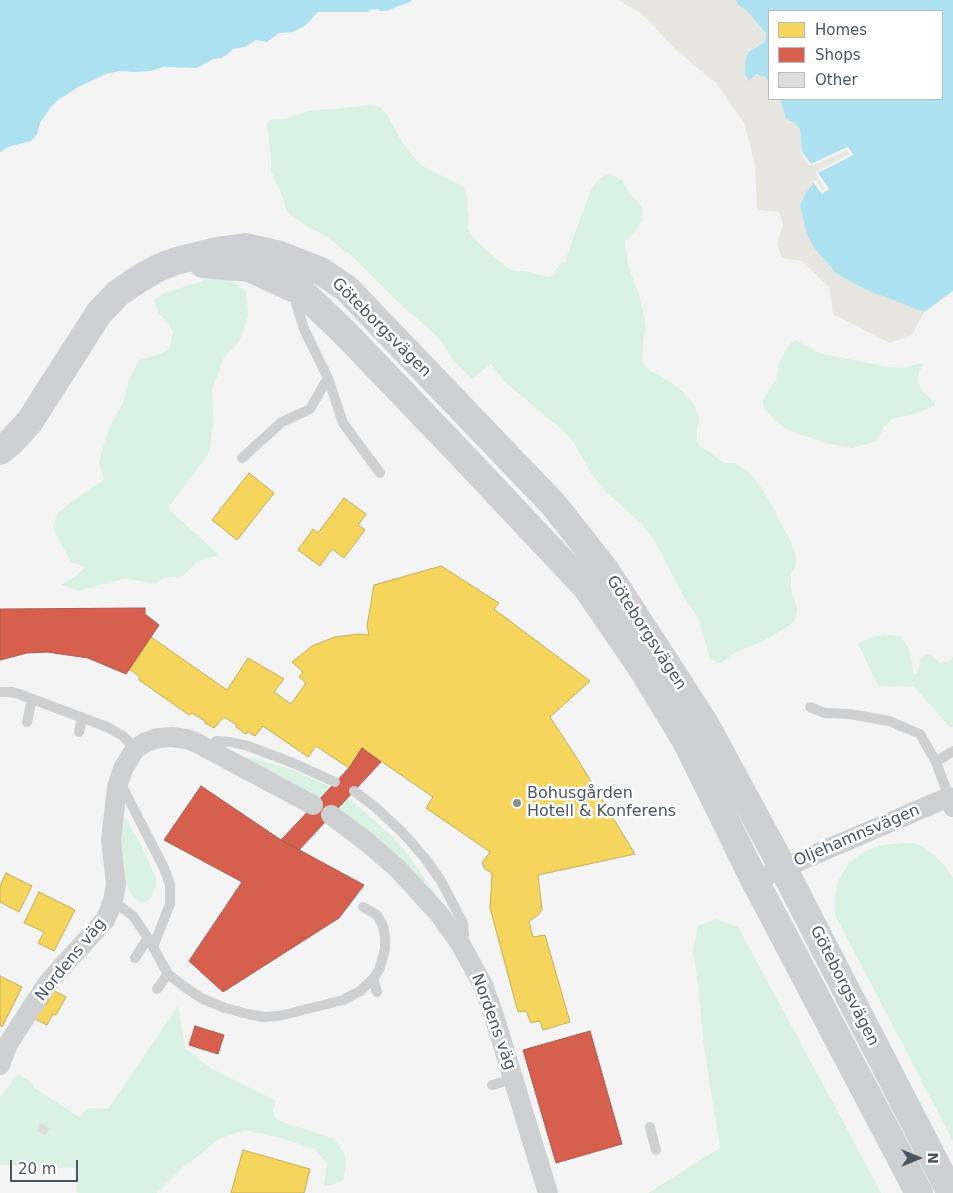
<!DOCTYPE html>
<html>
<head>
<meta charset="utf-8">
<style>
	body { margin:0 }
	#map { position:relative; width:953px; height:1193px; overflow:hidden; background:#f4f4f4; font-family:"DejaVu Sans",sans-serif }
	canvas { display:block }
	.legend { position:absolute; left:768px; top:10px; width:175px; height:90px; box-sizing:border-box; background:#fff; border:1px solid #b7bbc0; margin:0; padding:6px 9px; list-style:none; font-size:15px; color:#4a5661 }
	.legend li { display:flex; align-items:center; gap:10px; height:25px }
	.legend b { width:25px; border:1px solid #b7bbc0 }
	.north { position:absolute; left:893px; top:1133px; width:50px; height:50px; -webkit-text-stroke:4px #fff; paint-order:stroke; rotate:90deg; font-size:14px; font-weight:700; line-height:20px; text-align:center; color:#4a5661 }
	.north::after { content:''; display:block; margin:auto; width:18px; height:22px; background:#4a5661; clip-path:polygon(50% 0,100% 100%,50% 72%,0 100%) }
	.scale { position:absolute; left:10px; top:1160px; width:68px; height:22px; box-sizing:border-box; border:2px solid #4a5661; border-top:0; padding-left:6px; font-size:15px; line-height:18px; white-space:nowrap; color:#4a5661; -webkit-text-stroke:4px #fff; paint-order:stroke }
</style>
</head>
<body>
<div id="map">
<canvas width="953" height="1193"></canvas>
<ul class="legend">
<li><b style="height:14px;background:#f6d55c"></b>Homes</li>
<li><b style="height:14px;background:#d6604d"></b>Shops</li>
<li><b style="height:14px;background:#ddddde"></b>Other</li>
</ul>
<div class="north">N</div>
<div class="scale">20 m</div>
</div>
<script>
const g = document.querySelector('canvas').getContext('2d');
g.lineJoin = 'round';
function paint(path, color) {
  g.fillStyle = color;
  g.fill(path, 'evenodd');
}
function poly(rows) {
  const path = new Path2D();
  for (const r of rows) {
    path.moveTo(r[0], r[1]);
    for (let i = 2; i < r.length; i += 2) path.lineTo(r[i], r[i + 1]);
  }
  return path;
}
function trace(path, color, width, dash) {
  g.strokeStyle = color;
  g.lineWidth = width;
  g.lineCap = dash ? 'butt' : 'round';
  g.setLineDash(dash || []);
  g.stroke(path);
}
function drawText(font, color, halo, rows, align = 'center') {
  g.font = font + ' "DejaVu Sans",sans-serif';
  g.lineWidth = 5;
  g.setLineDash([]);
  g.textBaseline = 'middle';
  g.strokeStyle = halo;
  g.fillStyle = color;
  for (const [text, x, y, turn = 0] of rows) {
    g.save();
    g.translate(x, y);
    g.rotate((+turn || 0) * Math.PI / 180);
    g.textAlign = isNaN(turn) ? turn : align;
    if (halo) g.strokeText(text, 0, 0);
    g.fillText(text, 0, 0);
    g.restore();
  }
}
const green = poly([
	[369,105,380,107,388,116,402,142,412,155,422,166,464,187,467,197,468,213,469,219,468,229,473,238,506,267,511,270,529,272,548,277,550,277,560,265,565,262,578,224,583,212,591,190,594,185,600,178,606,175,614,176,622,180,629,192,642,207,642,221,637,229,625,241,628,265,639,295,645,321,646,331,643,341,642,362,650,371,663,377,682,391,695,406,699,418,697,430,697,442,698,444,721,461,725,463,734,463,747,470,760,486,770,502,788,536,796,555,796,565,791,574,791,588,797,608,796,617,793,623,765,640,732,654,723,662,718,663,710,659,699,619,685,599,655,542,642,524,606,492,591,473,576,446,567,434,517,392,506,384,491,364,472,379,454,361,438,337,399,303,351,255,322,234,308,227,290,215,285,207,285,203,271,171,271,156,267,123,268,122,269,120,283,119,312,110,337,109],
	[209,277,230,279,246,292,248,316,239,342,224,357,212,390,213,424,209,453,168,508,219,555,198,561,183,576,164,578,155,584,126,578,79,591,61,585,74,577,86,567,71,562,53,529,57,513,84,493,104,480,99,462,109,428,123,402,130,376,140,360,155,356,169,350,173,333,168,322,158,313,154,300,164,293,198,283],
	[796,340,805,346,811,348,819,353,887,367,902,368,922,363,923,364,919,373,918,382,923,392,935,402,935,406,911,415,892,419,883,428,877,441,852,448,826,443,790,431,778,423,764,409,763,401,769,389,776,381,779,365,783,354,792,342],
	[884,635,900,636,909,648,913,673,915,674,917,673,921,657,930,654,940,663,951,661,953,656,953,727,950,727,914,687,878,686,858,643,870,638],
	[249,757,293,770,327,785,350,800,365,812,393,837,406,852,452,917,323,799,248,759],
	[123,818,127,820,141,845,156,878,156,886,153,893,150,899,144,903,139,902,132,895,127,887,125,865,120,838],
	[902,843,913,843,923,847,936,857,946,867,953,878,953,1141,835,915,835,897,838,881,849,863,863,852,882,845],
	[716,919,738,927,851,1136,881,1193,648,1193,720,1148,704,1047,698,984,693,953,698,926],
	[178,1006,185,1048,212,1069,276,1101,273,1110,274,1115,278,1120,296,1127,306,1129,334,1139,344,1153,346,1165,343,1180,332,1185,324,1186,327,1163,315,1149,280,1138,245,1130,221,1138,182,1168,157,1193,77,1193,75,1168,0,1165,0,1097,19,1074,33,1084,33,1087,80,1118,87,1108,108,1109]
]);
const sand = poly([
	[618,0,735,0,740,7,745,9,766,33,765,42,747,52,745,74,749,80,755,74,765,77,769,82,769,99,780,99,786,119,794,122,800,129,802,152,848,147,853,155,829,189,815,249,836,273,856,285,874,293,924,312,912,335,890,343,833,314,830,288,802,261,782,258,777,244,783,224,779,212,757,210,755,164,744,123,716,83,677,51,642,14]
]);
const water = poly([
	[0,0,412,0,410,2,386,11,380,11,378,9,370,10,368,12,318,12,306,25,293,32,279,33,267,42,256,40,245,47,233,49,225,56,221,58,213,59,197,68,163,67,151,71,133,72,119,71,106,74,78,87,58,100,50,108,40,123,37,134,31,141,8,147,0,152],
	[735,0,953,0,953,291,924,312,874,293,856,285,836,273,815,249,807,235,800,206,805,194,814,183,822,194,829,189,818,173,853,155,848,147,811,164,802,152,800,129,794,122,786,119,780,99,942,99,942,11,769,11,769,82,765,77,756,74,749,81,745,74,745,63,748,52,765,42,766,33,745,9,740,7]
]);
const pier = poly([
	[848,147,853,155,818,173,829,189,822,194,813,181,816,181,823,191,825,189,816,174,816,172,849,154,847,150,811,166,809,165,800,153,802,152,811,164]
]);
const homes = poly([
	[249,473,274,493,237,540,212,520,249,473],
	[344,498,366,514,358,525,365,530,344,558,332,549,320,566,298,550,313,529,318,533,344,498],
	[441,566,499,603,494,609,590,681,550,717,578,760,635,854,538,875,542,910,537,916,529,921,533,937,545,935,570,1022,543,1030,540,1021,531,1023,526,1011,518,1012,490,908,492,873,485,869,482,863,490,852,426,808,433,797,362,748,349,768,316,746,308,757,263,726,255,736,248,732,246,734,236,727,237,725,224,717,214,728,205,723,205,721,192,713,189,715,139,680,139,676,129,669,151,637,227,690,248,658,284,679,274,692,291,704,306,683,299,677,303,672,292,662,312,646,335,637,359,634,369,635,367,626,374,585,441,566],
	[6,873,32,886,19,912,0,902,0,886,6,873],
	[39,892,75,910,54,951,38,943,44,932,24,923,39,892],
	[0,976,22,987,2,1027,0,1025,0,976],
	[53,990,66,997,56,1015,53,1014,47,1025,35,1019,43,1003,46,1005,53,990],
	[243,1150,310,1169,304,1193,231,1193,243,1150]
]);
const shops = poly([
	[145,608,145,614,159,625,126,674,88,658,47,652,27,653,0,660,0,609,145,608],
	[362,748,381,762,299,850,281,840,349,768,362,748],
	[201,786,281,840,364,885,339,918,223,992,189,961,242,882,164,840,201,786],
	[195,1026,224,1035,218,1054,189,1045,195,1026],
	[590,1031,622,1144,556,1163,523,1050,590,1031]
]);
const building = poly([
	[41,1123,50,1128,45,1136,36,1130,41,1123]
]);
const lane = poly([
	[301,295,296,303,304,329,328,378,343,423,380,473],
	[242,458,282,422,310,409,328,378],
	[0,692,10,692,19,694,107,727,123,736,135,749],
	[810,707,825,713,850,714,889,721,920,734,936,762,949,797],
	[27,722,32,699],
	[79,732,82,718],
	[209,750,216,741,231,742,248,746,293,763,335,782],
	[936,762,953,751],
	[121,784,164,868,170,885,170,904,153,947],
	[354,791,374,806,402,832,424,857,441,881,463,923,464,935,461,943],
	[113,901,133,916,148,938,168,974,186,988,203,999,225,1008,248,1014,263,1017,279,1016,343,1000,360,991,373,979,379,970,382,960,385,949,385,937,383,926,377,915,363,907],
	[135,958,148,938],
	[373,979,377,992],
	[157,989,168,974],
	[492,1085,514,1079],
	[650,1127,656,1150]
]);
const street = poly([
	[331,815,368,843,397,868,440,915,461,945,483,985,494,1016,548,1193],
	[755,881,783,868,949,797,953,807],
	[0,1065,8,1044,47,984,60,969,105,920,109,911,113,901,116,884,111,840,117,787,123,769,135,749,146,742,158,738,172,737,186,739,195,742,313,805]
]);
const secondary = poly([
	[203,264,249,268,302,292,344,332,461,454,587,588,643,670,686,741,755,881,919,1193],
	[0,451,11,442,30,421,99,313,118,293,142,277,158,268,176,261,216,251,245,247,280,255,321,271,347,289,553,504,606,571,704,722,783,868,951,1193]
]);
const markers = [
	[517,803,5,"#868d94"]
];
const streetNames = [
	["Göteborgsvägen",381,328,45],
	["Göteborgsvägen",646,633,57],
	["Oljehamnsvägen",857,836,-23],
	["Nordens väg",71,960,-51],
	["Göteborgsvägen",844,986,63],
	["Nordens väg",493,1022,70]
];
const poiNames = [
	["Bohusgården",527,794],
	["Hotell & Konferens",527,812]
];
paint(green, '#d9f2e3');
paint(sand, '#e7e6e1');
paint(water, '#aee2f0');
paint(pier, '#f4f4f4');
paint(homes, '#f6d55c');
trace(homes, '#c2af5e', 1);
paint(shops, '#d6604d');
trace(shops, '#ac5d53', 1);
paint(building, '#ddddde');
trace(building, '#e5e6e7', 1);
trace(lane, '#ced0d2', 10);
trace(street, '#ced0d2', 20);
trace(secondary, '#ced0d4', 28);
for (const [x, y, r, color] of markers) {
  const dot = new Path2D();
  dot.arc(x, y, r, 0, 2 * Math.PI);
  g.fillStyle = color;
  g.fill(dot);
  trace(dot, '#fff', 2);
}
drawText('16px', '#4a5661', '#fff', streetNames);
drawText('16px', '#4a5661', '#fff', poiNames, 'left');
</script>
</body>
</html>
